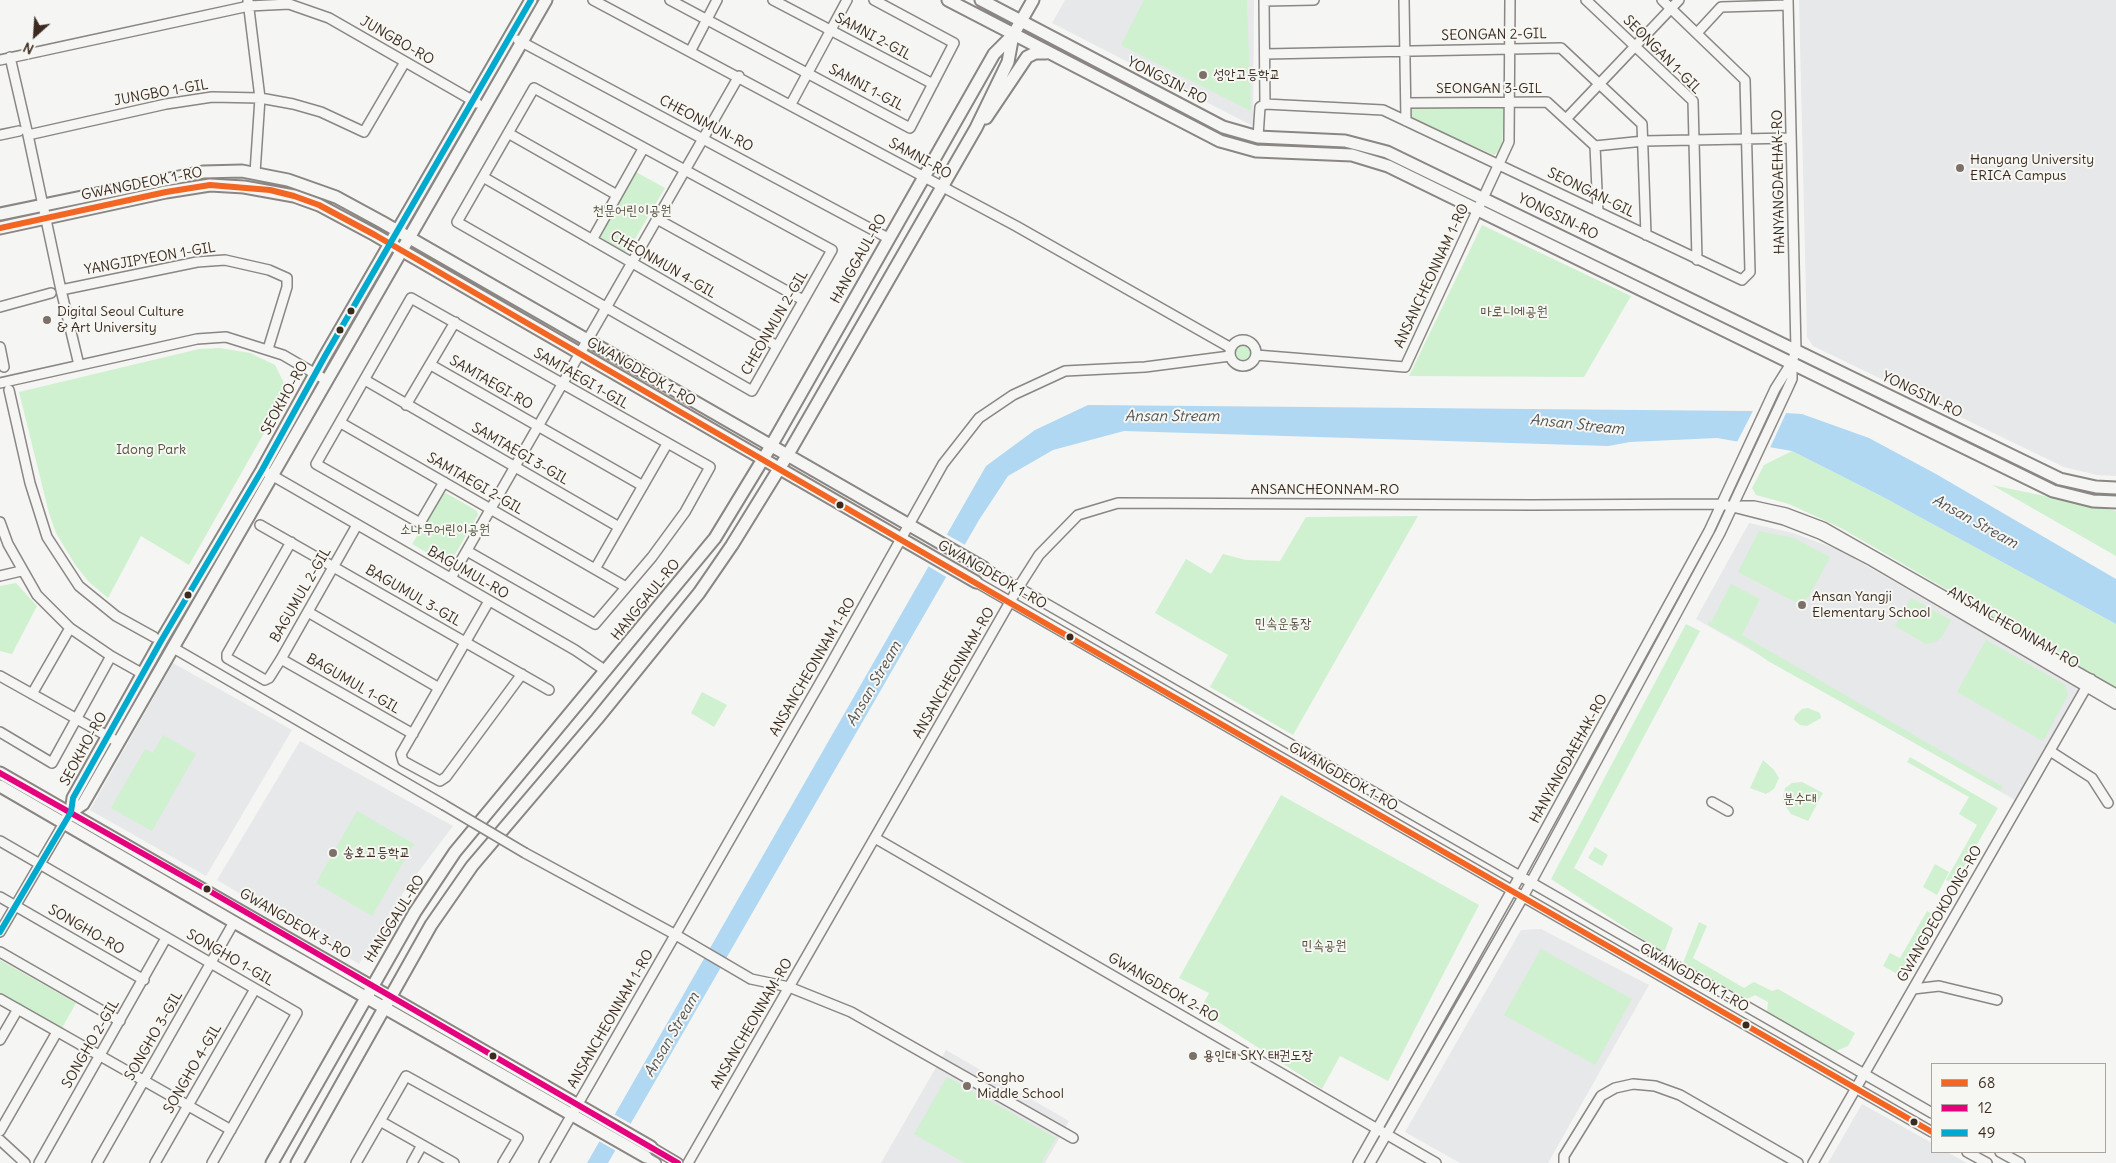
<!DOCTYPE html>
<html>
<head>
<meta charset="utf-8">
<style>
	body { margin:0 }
	#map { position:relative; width:2116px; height:1163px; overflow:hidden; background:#f5f5f3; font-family:Delius,sans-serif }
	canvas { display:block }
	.legend { position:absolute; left:1931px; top:1063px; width:175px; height:90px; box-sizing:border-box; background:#f6f6f2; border:1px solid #aba49d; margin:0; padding:6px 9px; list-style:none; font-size:15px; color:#3b2a1e }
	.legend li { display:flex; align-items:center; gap:10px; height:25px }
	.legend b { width:25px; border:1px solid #aba49d }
	.north { position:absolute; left:10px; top:10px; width:50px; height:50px; -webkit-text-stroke:4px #f6f6f2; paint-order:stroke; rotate:206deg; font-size:14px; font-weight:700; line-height:20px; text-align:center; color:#3b2a1e }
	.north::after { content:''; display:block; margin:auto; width:18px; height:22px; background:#3b2a1e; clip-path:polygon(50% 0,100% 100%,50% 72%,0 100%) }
</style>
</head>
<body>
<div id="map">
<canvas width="2116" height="1163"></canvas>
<ul class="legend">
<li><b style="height:6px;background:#f26522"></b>68</li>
<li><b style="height:6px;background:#e5007d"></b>12</li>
<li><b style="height:6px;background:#00a9ce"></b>49</li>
</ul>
<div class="north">N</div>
</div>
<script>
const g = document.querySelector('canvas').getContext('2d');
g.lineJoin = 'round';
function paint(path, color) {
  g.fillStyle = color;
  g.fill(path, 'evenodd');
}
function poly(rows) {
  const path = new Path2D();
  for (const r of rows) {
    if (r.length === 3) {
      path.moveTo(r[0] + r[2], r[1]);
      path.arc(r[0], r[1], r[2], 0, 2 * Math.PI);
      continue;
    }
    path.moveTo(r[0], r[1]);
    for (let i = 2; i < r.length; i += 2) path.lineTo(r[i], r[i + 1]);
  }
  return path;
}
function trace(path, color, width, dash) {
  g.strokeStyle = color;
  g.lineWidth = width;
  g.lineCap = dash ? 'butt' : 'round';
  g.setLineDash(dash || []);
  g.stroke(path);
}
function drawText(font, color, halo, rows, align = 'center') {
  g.font = font + ' Delius,"Poor Story",sans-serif';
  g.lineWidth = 4;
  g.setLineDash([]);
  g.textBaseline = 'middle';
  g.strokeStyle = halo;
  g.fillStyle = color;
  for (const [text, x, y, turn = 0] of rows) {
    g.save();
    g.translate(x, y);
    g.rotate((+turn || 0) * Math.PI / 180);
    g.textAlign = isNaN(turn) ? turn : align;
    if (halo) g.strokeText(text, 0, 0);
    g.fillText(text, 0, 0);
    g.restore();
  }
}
const built = poly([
	[1065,0,1254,0,1253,126,1052,23],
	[1799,0,2116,0,2116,476,2097,475,2064,467,1813,346,1807,337],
	[1749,523,1793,533,1839,550,2079,688,2015,800,1696,619],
	[173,663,292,730,206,876,90,810],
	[300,741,453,826,407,887,359,964,217,880],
	[1541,929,1649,985,1548,1163,1460,1163,1405,1132,1521,930],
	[946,1050,1069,1121,1045,1163,881,1163],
	[1862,1104,1932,1143,1932,1152,1947,1152,1967,1163,1828,1163]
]);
const green = poly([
	[1144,0,1247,0,1251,111,1121,45],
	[1411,108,1504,108,1502,149,1494,155,1410,119],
	[636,172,665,188,628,251,624,252,601,239,600,235],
	[1482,225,1631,296,1584,377,1409,376],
	[1243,353,8],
	[220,348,250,353,275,365,288,391,189,565,141,536,108,598,89,582,76,566,56,533,49,513,19,392,199,349],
	[1792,451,1883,497,2116,624,2116,688,1841,528,1789,504,1756,495,1752,488,1764,465],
	[1992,485,2116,511,2116,556],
	[446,493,477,511,478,515,450,563,446,564,412,544,442,494],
	[1418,516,1293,735,1210,687,1228,655,1155,613,1186,559,1211,574,1223,554,1246,560,1280,561,1306,517],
	[1759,531,1794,538,1830,557,1808,598,1795,602,1738,572],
	[16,583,37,606,12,654,0,651,0,586],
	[1731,584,1760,599,1742,635,2003,787,2000,791,1768,661,1746,645,1708,625,1709,621,1722,626,1712,621],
	[1911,598,1951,620,1942,637,1935,642,1926,644,1895,626],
	[1686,624,1700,631,1574,868,1673,928,1664,953,1551,879],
	[1986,640,2065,685,2068,695,2043,741,1957,692],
	[702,692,727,705,714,727,691,713],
	[1808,708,1820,713,1821,718,1807,726,1800,725,1794,720,1795,716,1802,709],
	[163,735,196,754,152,831,111,808,145,749,153,753],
	[1910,757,1998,808,1954,884,1946,880,1977,825,1959,814,1969,797,1907,762],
	[1763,760,1774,770,1779,778,1774,789,1766,794,1750,788],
	[1802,782,1823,793,1808,821,1791,814,1782,801,1785,788,1792,783],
	[1281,795,1479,905,1388,1081,1340,1056,1322,1089,1200,1010,1209,993,1179,978],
	[357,811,414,844,372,916,316,883],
	[1595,847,1608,855,1602,866,1588,858],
	[1935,864,1949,872,1937,895,1923,887],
	[1927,911,1936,916,1901,976,1883,966,1890,953,1900,958],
	[1699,922,1707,926,1693,958,1744,988,1754,982,1772,991,1778,989,1855,1033,1848,1046,1836,1051,1767,1012,1768,1002,1755,995,1747,999,1683,963],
	[1541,949,1632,999,1595,1065,1504,1015],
	[0,960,76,1003,62,1028,0,993],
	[947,1077,1056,1138,1041,1163,965,1163,914,1134]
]);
const water = poly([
	[1088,405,1750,411,1802,414,1869,438,1936,474,2116,579,2116,624,1883,497,1792,451,1717,438,1630,442,1608,446,1124,431,1053,450,1008,476,979,520,608,1163,587,1163,986,466,1035,430]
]);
const pier = poly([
	[1754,409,1787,411,1769,450,1736,444],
	[944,533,967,546,948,578,926,565],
	[612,1113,633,1125,618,1152,597,1140]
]);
const minor = poly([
	[593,0,1016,226,1231,348],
	[670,0,910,128,954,43,874,0],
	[773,0,933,84],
	[1264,0,1265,104],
	[1404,0,1406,121],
	[1586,0,1693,101,1697,260],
	[248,1,260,98,255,173],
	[1264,1,1314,0],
	[1697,33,1721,7,1788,5],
	[518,40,888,238],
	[691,50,717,0],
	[1265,54,1561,48,1642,124,1646,235],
	[10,57,28,135,166,104,212,97,260,98,293,104,321,112,364,132,405,62],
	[0,60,249,6,289,4,329,18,477,103],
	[534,88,832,250,752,391,457,222,534,88],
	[1407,103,1547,102,1595,146,1598,212],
	[791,104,847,0],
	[1265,104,1383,110,1742,280,1750,272,1745,80,1662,0],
	[1566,119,1679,0],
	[508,133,617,195],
	[0,135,19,131],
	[28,135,61,290],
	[1258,137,1260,107,1265,104],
	[1595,146,1644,141,1791,138],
	[483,177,777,346],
	[657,219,803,300],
	[592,240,643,149],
	[0,307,51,293],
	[1243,353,13],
	[0,347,4,367],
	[1256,355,1405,367,1509,142,1510,0],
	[79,365,61,290,197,262,225,260,269,270,287,278,287,287,268,349],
	[431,365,643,486],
	[365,380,619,527],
	[0,383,197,339,226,337,283,355,326,380],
	[9,390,30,483,47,537,79,586,116,616,154,637],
	[406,405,455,322],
	[341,423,626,587],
	[268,473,575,650,606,671],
	[444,482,420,523,316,464,411,298,710,467,685,512,652,557,595,624,467,551],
	[1742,506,1754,506,1786,513,1823,527,2116,694],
	[0,522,8,544,37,595,70,628,111,656,52,763,0,732],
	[260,525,549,690],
	[291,542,227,654,227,658,265,680,269,678,281,659,357,525],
	[984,568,1932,1113],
	[595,569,667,444],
	[0,576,21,571],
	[451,578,739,76],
	[976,582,1932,1132],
	[489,601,401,754,403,761,440,781,446,777,522,674],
	[308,612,439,688],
	[177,650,444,805],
	[111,656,143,674],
	[281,659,413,734],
	[0,676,118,742],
	[32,694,70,628],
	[2050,751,2092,778,2108,803],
	[1712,802,1728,811],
	[875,838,1436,1163],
	[0,841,297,1013,212,1163],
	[525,853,676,935,751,979,789,987,851,1012,1073,1138],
	[0,897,144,980],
	[0,932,64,823],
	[0,952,120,1021],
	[1913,989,1939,986,1997,1000],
	[0,999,231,1130],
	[0,1040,18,1009],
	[380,1121,454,1163],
	[0,1131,57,1032],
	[0,1140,25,1163],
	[651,1147,678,1163],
	[1967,1152,1987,1163],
	[2000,1152,2020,1163],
	[646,1157,656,1163],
	[39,1163,166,938],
	[97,1163,234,922],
	[155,1163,255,989],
	[356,1163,406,1076,518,1138,503,1163],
	[412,1163,422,1145],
	[544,1163,828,669,943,464,979,418,1013,395,1065,371,1145,367,1230,356],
	[688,1163,1018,588,1039,555,1078,515,1118,503,1532,505,1721,504,1784,520,1820,534,1872,561,2116,704],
	[1358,1163,1520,876,1709,531,1775,389,1792,362,1796,350,1788,0],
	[1370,1163,1523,897,1720,533,1787,390,1792,379,1792,362],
	[1564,1163,1564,1156,1601,1096,1615,1088,1633,1084,1655,1086,1680,1095,1798,1163],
	[1813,1163,2091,679]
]);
const major = poly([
	[948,0,1220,141,1256,151,1352,155,1388,166,2053,491,2093,501,2116,502],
	[981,0,1223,127,1258,137,1345,141,1387,152,2060,479,2096,487,2116,488],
	[986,118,1027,57,1035,53,1046,53],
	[0,214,203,172,242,171,288,180,336,197,382,222,984,568],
	[0,228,166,192,210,185,244,187,294,196,319,205,375,235,976,582],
	[0,773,651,1147],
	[0,786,234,922,646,1157],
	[71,812,83,804,546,0],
	[64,823,71,812,73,798,161,641,262,470,325,356,531,0],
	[272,1163,415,912,455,852,715,538,771,446,994,54,1013,35,1033,0],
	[297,1163,431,925,472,866,597,719,699,593,732,545,787,456,976,128,1008,62,1013,35]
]);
const minorBridge = poly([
	[444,805,525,853]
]);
const bus1 = poly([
	[0,228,166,192,210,185,270,190,294,196,319,205,375,235,1010,603,1932,1132]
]);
const bus2 = poly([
	[0,773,206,889,678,1163]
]);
const bus3 = poly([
	[0,932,71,812,73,798,161,641,262,470,325,356,531,0]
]);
const markers = [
	[1203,75,5,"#7c7169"],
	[1960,168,5,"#7c7169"],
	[351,311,4.5,"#3b2a1e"],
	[47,320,5,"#7c7169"],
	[340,330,4.5,"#3b2a1e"],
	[840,505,4.5,"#3b2a1e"],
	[188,595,4.5,"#3b2a1e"],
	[1802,605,5,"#7c7169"],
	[1070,637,4.5,"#3b2a1e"],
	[333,853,5,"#7c7169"],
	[207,889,4.5,"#3b2a1e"],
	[1746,1025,4.5,"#3b2a1e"],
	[493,1056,4.5,"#3b2a1e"],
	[1193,1056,5,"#7c7169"],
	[967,1086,5,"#7c7169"],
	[1914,1122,4.5,"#3b2a1e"]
];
const streetNames = [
	["SEONGAN 2-GIL",1494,35,-1],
	["SAMNI 2-GIL",873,37,28],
	["JUNGBO-RO",397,41,30],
	["SEONGAN 1-GIL",1662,55,45],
	["YONGSIN-RO",1167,81,27],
	["SAMNI 1-GIL",866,88,28],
	["SEONGAN 3-GIL",1489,89],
	["JUNGBO 1-GIL",161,93,-10],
	["CHEONMUN-RO",706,124,28],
	["SAMNI-RO",920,159,29],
	["HANYANGDAEHAK-RO",1779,182,-91],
	["GWANGDEOK 1-RO",142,184,-11],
	["SEONGAN-GIL",1591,193,26],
	["YONGSIN-RO",1558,217,26],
	["YANGJIPYEON 1-GIL",150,259,-10],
	["HANGGAUL-RO",859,259,-61],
	["CHEONMUN 4-GIL",663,265,30],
	["ANSANCHEONNAM 1-RO",1432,276,-65],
	["CHEONMUN 2-GIL",775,323,-60],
	["GWANGDEOK 1-RO",641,372,30],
	["SAMTAEGI 1-GIL",581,379,30],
	["SAMTAEGI-RO",491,383,30],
	["YONGSIN-RO",1922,395,26],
	["SEOKHO-RO",285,398,-61],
	["SAMTAEGI 3-GIL",520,454,30],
	["SAMTAEGI 2-GIL",475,484,30],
	["ANSANCHEONNAM-RO",1325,490],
	["BAGUMUL-RO",468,573,30],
	["GWANGDEOK 1-RO",992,575,30],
	["BAGUMUL 2-GIL",301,595,-60],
	["BAGUMUL 3-GIL",413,596,30],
	["HANGGAUL-RO",646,600,-51],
	["ANSANCHEONNAM-RO",2013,628,30],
	["ANSANCHEONNAM 1-RO",813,667,-60],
	["ANSANCHEONNAM-RO",954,673,-60],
	["BAGUMUL 1-GIL",353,684,30],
	["SEOKHO-RO",84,749,-61],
	["HANYANGDAEHAK-RO",1569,759,-61],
	["GWANGDEOK 1-RO",1343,777,30],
	["GWANGDEOKDONG-RO",1940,914,-60],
	["HANGGAUL-RO",395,919,-58],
	["GWANGDEOK 3-RO",295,924,30],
	["SONGHO-RO",86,930,30],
	["SONGHO 1-GIL",230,958,30],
	["GWANGDEOK 1-RO",1694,978,30],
	["GWANGDEOK 2-RO",1163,988,30],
	["ANSANCHEONNAM 1-RO",611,1019,-60],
	["ANSANCHEONNAM-RO",752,1024,-60],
	["SONGHO 3-GIL",154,1036,-60],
	["SONGHO 2-GIL",91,1044,-60],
	["SONGHO 4-GIL",193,1069,-60]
];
const poiNames = [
	["성안고등학교",1213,75],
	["Hanyang University",1970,160],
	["ERICA Campus",1970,176],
	["Digital Seoul Culture",57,312],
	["& Art University",57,328],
	["Ansan Yangji",1812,597],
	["Elementary School",1812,613],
	["송호고등학교",343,853],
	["용인대 SKY 태권도장",1203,1056],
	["Songho",977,1078],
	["Middle School",977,1094]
];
const parkNames = [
	["천문어린이공원",632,211],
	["마로니에공원",1514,312],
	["Idong Park",151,450],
	["소나무어린이공원",445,530],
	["민속운동장",1283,624],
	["분수대",1800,799],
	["민속공원",1324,946]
];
const waterNames = [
	["Ansan Stream",1172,417],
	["Ansan Stream",1577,425,6],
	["Ansan Stream",1975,522,29],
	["Ansan Stream",874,684,-60],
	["Ansan Stream",672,1035,-60]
];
paint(built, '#e6e8ea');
paint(green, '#cff1d0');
paint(water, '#b0d8f2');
paint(pier, '#f5f5f3');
trace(minor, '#8a8683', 12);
trace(major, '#8a8683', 15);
trace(minor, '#f5f5f3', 9);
trace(major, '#f5f5f3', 11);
trace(minorBridge, '#8a8683', 12, []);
trace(minorBridge, '#f5f5f3', 9);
trace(bus1, '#f26522', 6);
trace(bus2, '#e5007d', 6);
trace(bus3, '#00a9ce', 6);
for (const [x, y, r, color] of markers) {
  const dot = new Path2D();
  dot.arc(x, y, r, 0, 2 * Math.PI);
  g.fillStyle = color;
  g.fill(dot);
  trace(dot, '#f6f6f2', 2);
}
drawText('14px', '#3b2a1e', '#f6f6f2', streetNames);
drawText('14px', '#3b2a1e', '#f6f6f2', poiNames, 'left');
drawText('14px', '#52513c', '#f6f6f2', parkNames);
drawText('italic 15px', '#515253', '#f6f6f2', waterNames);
</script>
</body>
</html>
